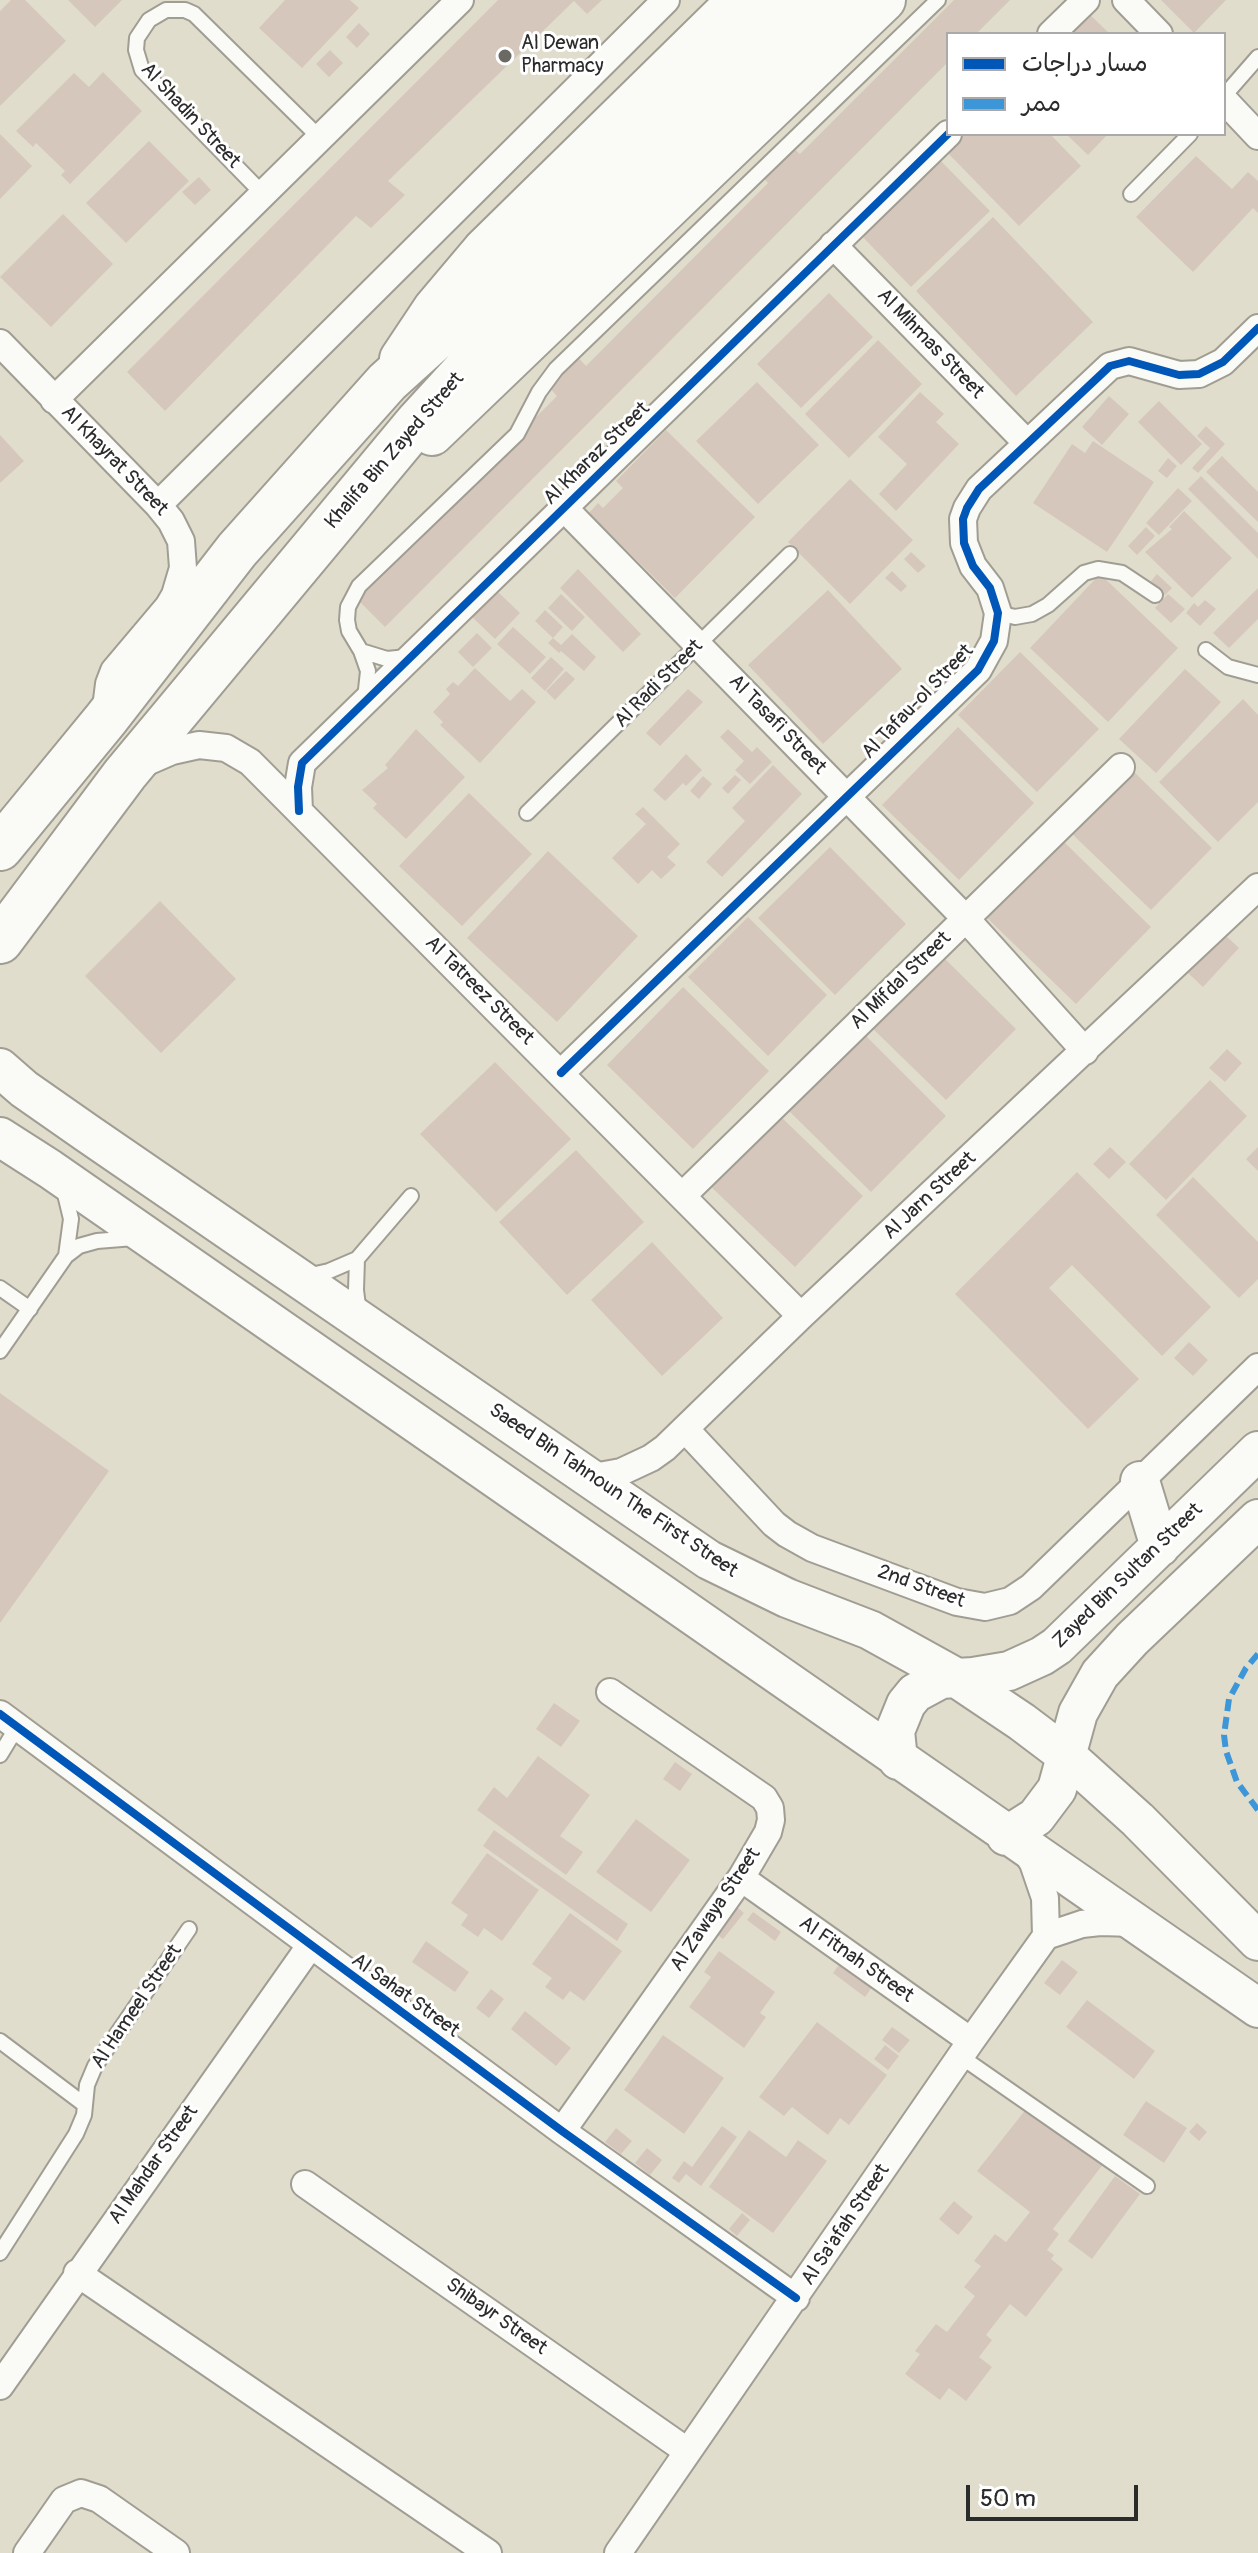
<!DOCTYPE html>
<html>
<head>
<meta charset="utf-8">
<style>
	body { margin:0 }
	#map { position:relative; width:1258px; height:2553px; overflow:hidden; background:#e1ddcc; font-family:Pangolin,"Playpen Sans Arabic",sans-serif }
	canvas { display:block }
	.legend { position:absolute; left:946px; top:32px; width:280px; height:104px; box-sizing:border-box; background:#fff; border:2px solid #aaa; margin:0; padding:10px 14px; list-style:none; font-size:24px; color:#2b2b2b }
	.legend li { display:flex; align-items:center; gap:16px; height:40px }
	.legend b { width:40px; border:2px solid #aaa }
	.scale { position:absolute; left:966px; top:2485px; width:172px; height:36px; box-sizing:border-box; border:4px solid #2b2b2b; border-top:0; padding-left:10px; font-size:24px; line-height:28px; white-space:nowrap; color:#2b2b2b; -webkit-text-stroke:6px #fff; paint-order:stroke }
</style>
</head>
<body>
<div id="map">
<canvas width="1258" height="2553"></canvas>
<ul class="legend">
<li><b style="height:10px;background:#0057b8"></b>مسار دراجات</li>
<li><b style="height:10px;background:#3c96d7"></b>ممر</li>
</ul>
<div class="scale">50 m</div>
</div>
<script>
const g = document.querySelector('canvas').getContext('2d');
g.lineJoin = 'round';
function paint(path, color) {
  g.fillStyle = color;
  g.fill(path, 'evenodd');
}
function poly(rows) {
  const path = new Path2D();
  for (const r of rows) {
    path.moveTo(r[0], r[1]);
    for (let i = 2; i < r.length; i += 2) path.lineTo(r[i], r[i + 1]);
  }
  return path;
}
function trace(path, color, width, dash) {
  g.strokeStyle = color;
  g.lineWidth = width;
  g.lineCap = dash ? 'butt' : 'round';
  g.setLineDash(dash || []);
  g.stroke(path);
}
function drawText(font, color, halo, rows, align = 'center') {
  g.font = font + ' Pangolin,sans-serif';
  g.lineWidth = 6;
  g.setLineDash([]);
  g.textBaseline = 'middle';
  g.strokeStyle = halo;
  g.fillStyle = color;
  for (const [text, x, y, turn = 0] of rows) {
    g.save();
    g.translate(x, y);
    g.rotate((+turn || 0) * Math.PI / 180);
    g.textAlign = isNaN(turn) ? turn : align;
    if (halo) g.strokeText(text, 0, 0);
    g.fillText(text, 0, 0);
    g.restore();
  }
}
const building = poly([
	[11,0,25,0,66,41,0,106,0,11],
	[68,0,122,0,95,27],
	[285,0,350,0,359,8,302,68,259,28],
	[498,0,602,0,587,14,574,1,388,181,405,195,371,228,356,216,165,411,127,372],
	[954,0,1010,0,976,34,948,34,948,62,385,627,356,598,557,396,546,384,575,354,586,366,768,183,760,174,790,145,800,154],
	[1161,0,1226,0,1194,33],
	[1083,8,1110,34,1058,34],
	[359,23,370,34,357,48,346,37],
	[330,50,343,63,329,77,316,64],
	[103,72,142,111,70,184,61,175,65,171,36,143,33,147,16,131,74,73,89,87],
	[0,134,32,166,0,199],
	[956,134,1050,134,1081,166,1019,226,942,147],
	[1066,134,1108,134,1088,155],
	[149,141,189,181,126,243,86,203],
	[933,153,990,211,911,287,855,229],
	[1196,156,1232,189,1248,172,1258,181,1258,213,1253,208,1193,272,1136,217],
	[199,177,211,190,195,205,182,192],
	[63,214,113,264,51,327,0,277],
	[993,217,1093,322,1016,396,916,291],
	[829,293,873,337,801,408,757,364],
	[878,340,922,384,849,458,805,414],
	[757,382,819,445,758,504,696,441],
	[920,392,944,414,936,422,959,444,896,511,879,494,907,464,878,437],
	[1109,396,1129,414,1102,445,1082,427],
	[1159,401,1202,444,1181,465,1138,422],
	[1206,426,1225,444,1198,473,1192,468,1210,448,1197,436],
	[666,430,755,517,675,598,589,513,598,503,603,508,623,488,616,481],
	[0,435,24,461,0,483],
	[1093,441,1154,482,1107,552,1033,503,1072,444,1085,453],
	[1222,456,1258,492,1258,522,1206,472],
	[1168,458,1177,466,1167,478,1158,471],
	[1201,476,1258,533,1258,559,1188,489],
	[850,479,913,540,850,604,788,542],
	[1178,488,1192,501,1159,535,1146,523],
	[1184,511,1232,558,1192,598,1145,552,1172,529,1169,527],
	[1146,527,1155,536,1137,555,1128,546],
	[911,552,926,566,918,573,904,559],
	[578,569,641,634,623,652,560,588],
	[892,571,907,586,901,592,885,578],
	[1100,574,1178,648,1108,722,1030,648],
	[1157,574,1172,588,1165,595,1151,581],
	[1258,588,1258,619,1229,648,1213,633],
	[828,590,902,669,823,744,748,665],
	[497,591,520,613,495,639,472,617],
	[561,594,585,617,572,631,548,608],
	[1168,594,1185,609,1171,623,1155,608],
	[1205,600,1216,609,1200,626,1186,613,1194,603,1198,607],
	[545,610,563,627,553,638,535,621],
	[513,627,546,657,530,674,497,644],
	[477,633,492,648,473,667,458,652],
	[572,634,596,657,584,671,561,651,559,653,548,643,553,638,561,645],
	[1020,652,1099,729,1037,792,958,715],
	[551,657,564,669,545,691,531,678],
	[475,668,510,701,522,689,536,702,480,763,440,725,443,722,433,712,450,694,446,689,453,682,458,686],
	[1185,669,1221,702,1156,773,1119,739],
	[566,671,575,679,555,700,546,691],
	[688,689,703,702,660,746,646,733],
	[1243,699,1258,715,1258,802,1218,842,1159,782],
	[958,727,1034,803,959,880,882,805],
	[416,729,465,777,406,839,373,808,377,804,362,790,388,768,385,765],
	[728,729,752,752,757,747,772,762,750,784,735,770,744,761,720,737],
	[686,754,702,770,686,786,683,783,665,801,653,790],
	[773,765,802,794,722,877,706,862,745,821,732,808],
	[1128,766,1212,848,1151,910,1067,829],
	[735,775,741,780,728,794,722,788],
	[703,776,712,784,699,799,690,791],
	[469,793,532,854,462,926,399,866],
	[643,807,680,844,667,857,676,865,661,879,652,870,638,884,612,858,646,824,635,814],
	[1059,837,1151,927,1076,1004,984,915],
	[830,847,906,924,835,995,758,918],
	[548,851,638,936,557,1022,467,938],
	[160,901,236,979,161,1053,85,976],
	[748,917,827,995,768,1056,688,977],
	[1224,934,1239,948,1203,987,1188,973],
	[940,954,1016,1029,946,1100,869,1025],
	[683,987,769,1071,693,1149,607,1065],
	[860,1030,946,1116,871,1192,785,1107],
	[1227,1049,1242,1063,1225,1082,1209,1068],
	[495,1062,571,1139,496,1212,420,1134],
	[1210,1080,1247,1116,1166,1200,1129,1164],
	[776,1112,863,1196,795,1267,707,1183],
	[1110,1147,1126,1162,1109,1179,1093,1164],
	[1258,1147,1258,1171,1246,1159],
	[576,1150,644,1222,567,1295,499,1222],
	[1077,1172,1211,1307,1162,1356,1072,1265,1049,1288,1139,1379,1088,1429,955,1294],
	[1193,1177,1258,1242,1258,1279,1239,1298,1156,1215],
	[652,1242,723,1318,662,1376,591,1300],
	[1189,1342,1208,1360,1193,1376,1174,1358],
	[0,1393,109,1471,0,1623],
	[554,1703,580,1721,561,1747,536,1729],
	[538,1756,590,1795,560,1836,583,1852,566,1875,477,1810,494,1787,507,1798],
	[675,1762,692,1774,680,1791,663,1779],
	[636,1819,690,1860,651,1912,596,1872],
	[494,1830,628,1924,617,1941,483,1846],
	[487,1853,539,1890,502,1941,484,1928,478,1937,461,1925,468,1915,451,1903],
	[732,1903,744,1913,723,1939,711,1930],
	[753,1912,781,1932,775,1941,747,1920],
	[570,1913,622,1951,584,2001,570,1991,563,2000,545,1987,552,1978,532,1964],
	[426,1941,469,1972,455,1992,412,1962],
	[719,1951,775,1992,760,2013,766,2017,744,2048,689,2007,711,1977,704,1972],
	[843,1959,875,1983,865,1997,833,1973],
	[1062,1960,1078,1972,1060,1995,1044,1983],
	[491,1989,504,1999,489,2018,476,2008],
	[1087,2000,1155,2051,1134,2079,1066,2027],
	[525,2011,571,2048,556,2066,511,2029],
	[817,2022,887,2075,849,2125,840,2118,828,2135,792,2107,784,2116,759,2097],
	[892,2027,910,2040,899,2053,882,2040],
	[663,2035,724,2078,684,2134,624,2090],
	[885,2045,899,2056,888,2070,874,2059],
	[1146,2101,1187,2128,1164,2163,1123,2135],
	[1027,2108,1104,2163,1053,2229,1059,2234,1047,2250,1054,2255,1051,2259,1063,2269,1026,2317,1010,2304,986,2335,992,2340,979,2357,992,2367,966,2401,949,2388,940,2400,905,2374,920,2354,915,2351,936,2324,947,2332,975,2296,964,2287,981,2266,974,2261,995,2234,1006,2242,1030,2212,977,2171],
	[1197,2123,1207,2132,1199,2141,1189,2132],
	[722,2126,737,2137,701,2186,686,2174,679,2183,672,2178,684,2161,692,2167],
	[616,2128,632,2141,621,2154,605,2142],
	[749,2130,786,2157,798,2140,827,2161,773,2233,709,2187],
	[647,2148,662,2160,650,2175,635,2163],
	[1115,2176,1140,2194,1092,2259,1068,2241],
	[954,2201,973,2217,958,2235,939,2219],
	[742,2213,750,2220,737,2236,729,2229]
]);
const service = poly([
	[1224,96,1258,57],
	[263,194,142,70,136,50,137,38,149,20,166,10,185,10,194,14,320,138],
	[1131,194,1190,134],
	[998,613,1015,617,1032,614,1048,605,1084,573,1098,569,1122,573,1155,595],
	[1206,650,1228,667,1258,675],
	[361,651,387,659,407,657],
	[365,699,368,671,361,651,349,631,347,620,348,607,359,586,517,434,539,392,556,369,938,0],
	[527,813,790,554],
	[64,1190,71,1219,66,1256],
	[357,1259,356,1290,359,1314],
	[307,1276,329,1271,357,1259,411,1196],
	[0,1288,30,1309],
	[0,1351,66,1256,79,1246,97,1241,134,1238],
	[0,1755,17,1727],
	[0,2041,85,2105],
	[960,2056,1147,2186],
	[0,2253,76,2134,84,2115,87,2085,95,2066,189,1929]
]);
const minor = poly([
	[1126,0,1159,34],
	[1051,34,1086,0],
	[1224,100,1258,136],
	[833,245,1026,442],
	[0,343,158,505,171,521,181,541,183,568,175,595,168,607,114,671,109,684,106,708],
	[54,400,460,0],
	[158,505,666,0],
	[564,508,966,919,1085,1051],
	[142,764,172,751,199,745,226,748,250,762,801,1316],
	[299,811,298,787,302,763,948,134],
	[561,1073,978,670,994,641,998,613,990,588,973,566,964,543,963,519,967,508,979,489,1110,366,1129,361,1179,375,1199,374,1223,362,1258,328],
	[682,1196,1121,767],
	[685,1429,774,1524,787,1534,812,1548,957,1602,985,1607,1010,1601,1031,1587,1258,1367],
	[588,1478,621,1472,651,1458,665,1448,801,1316,1258,887],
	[0,1714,562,2131,796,2298],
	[1024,1848,1033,1863,1045,1898,1046,1936],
	[741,1878,971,2041],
	[562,2131,741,1878,768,1832,771,1820,770,1808,764,1798,610,1692],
	[305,2184,687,2451],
	[77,2273,488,2553],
	[0,2386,310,1946],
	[27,2553,64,2500,81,2493,99,2499,176,2553],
	[618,2553,971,2041,1046,1936,1082,1924,1100,1922,1134,1923]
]);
const secondary = poly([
	[0,1068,24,1089,87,1133,709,1560,787,1598,870,1630,955,1677,1022,1722,1067,1756,1138,1820,1258,1941],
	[0,1137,50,1169,1258,2008],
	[1140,1481,1160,1547],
	[898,1760,895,1731,906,1704,915,1693,941,1679,973,1677,1009,1671,1042,1656,1057,1646,1258,1451],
	[1006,1836,1036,1817,1057,1789,1078,1713,1100,1674,1132,1639,1258,1519]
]);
const primary = poly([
	[401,359,435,308,484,250,739,0],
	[432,434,884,0]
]);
const trunk = poly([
	[0,848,106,719,237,550,387,382,449,326,782,0],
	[0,941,125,774,417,423,514,317,704,125,834,0]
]);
const quiet = poly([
	[1258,1654,1246,1668,1229,1699,1224,1735,1226,1751,1237,1782,1258,1810]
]);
const cycleway = poly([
	[299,811,298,787,302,763,948,134],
	[561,1073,978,670,994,641,998,613,990,588,973,566,964,543,963,519,967,508,979,489,1110,366,1129,361,1179,375,1199,374,1223,362,1258,328],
	[0,1714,562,2131,796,2298]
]);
const markers = [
	[505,56,8,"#6b6963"]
];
const poiNames = [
	["Al Dewan",521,44],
	["Pharmacy",521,67]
];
const streetNames = [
	["Al Shadin Street",190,116,47],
	["Al Mihmas Street",930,344,46],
	["Khalifa Bin Zayed Street",395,451,-49],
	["Al Kharaz Street",597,454,-44],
	["Al Khayrat Street",114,461,46],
	["Al Radi Street",659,684,-45],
	["Al Tafau-ol Street",918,702,-46],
	["Al Tasafi Street",777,725,46],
	["Al Mifdal Street",901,981,-44],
	["Al Tatreez Street",479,991,45],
	["Al Jarn Street",930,1196,-43],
	["Saeed Bin Tahnoun The First Street",613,1491,34],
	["Zayed Bin Sultan Street",1128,1576,-44],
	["2nd Street",921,1587,20],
	["Al Zawaya Street",716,1910,-56],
	["Al Fitnah Street",856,1960,35],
	["Al Sahat Street",405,1996,36],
	["Al Hameel Street",137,2007,-56],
	["Al Mahdar Street",154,2165,-55],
	["Al Sa'afah Street",846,2225,-56],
	["Shibayr Street",496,2317,35]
];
paint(building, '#d6c7bc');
trace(service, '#a09d93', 18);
trace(minor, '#a09d93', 30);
trace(secondary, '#a09d93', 42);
trace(primary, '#a09d93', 46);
trace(trunk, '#a09d93', 48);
trace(service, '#fafaf7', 14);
trace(minor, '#fafaf7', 26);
trace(secondary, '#fafaf7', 38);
trace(primary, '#fafaf7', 42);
trace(trunk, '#fafaf7', 44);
trace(quiet, '#3c96d7', 6, [12, 6]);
trace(cycleway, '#0057b8', 8);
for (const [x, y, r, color] of markers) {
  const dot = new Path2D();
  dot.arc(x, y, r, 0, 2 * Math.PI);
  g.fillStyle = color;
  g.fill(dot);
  trace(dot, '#fff', 3);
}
drawText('20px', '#2b2b2b', '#fff', poiNames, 'left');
drawText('20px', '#2b2b2b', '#fff', streetNames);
</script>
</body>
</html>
